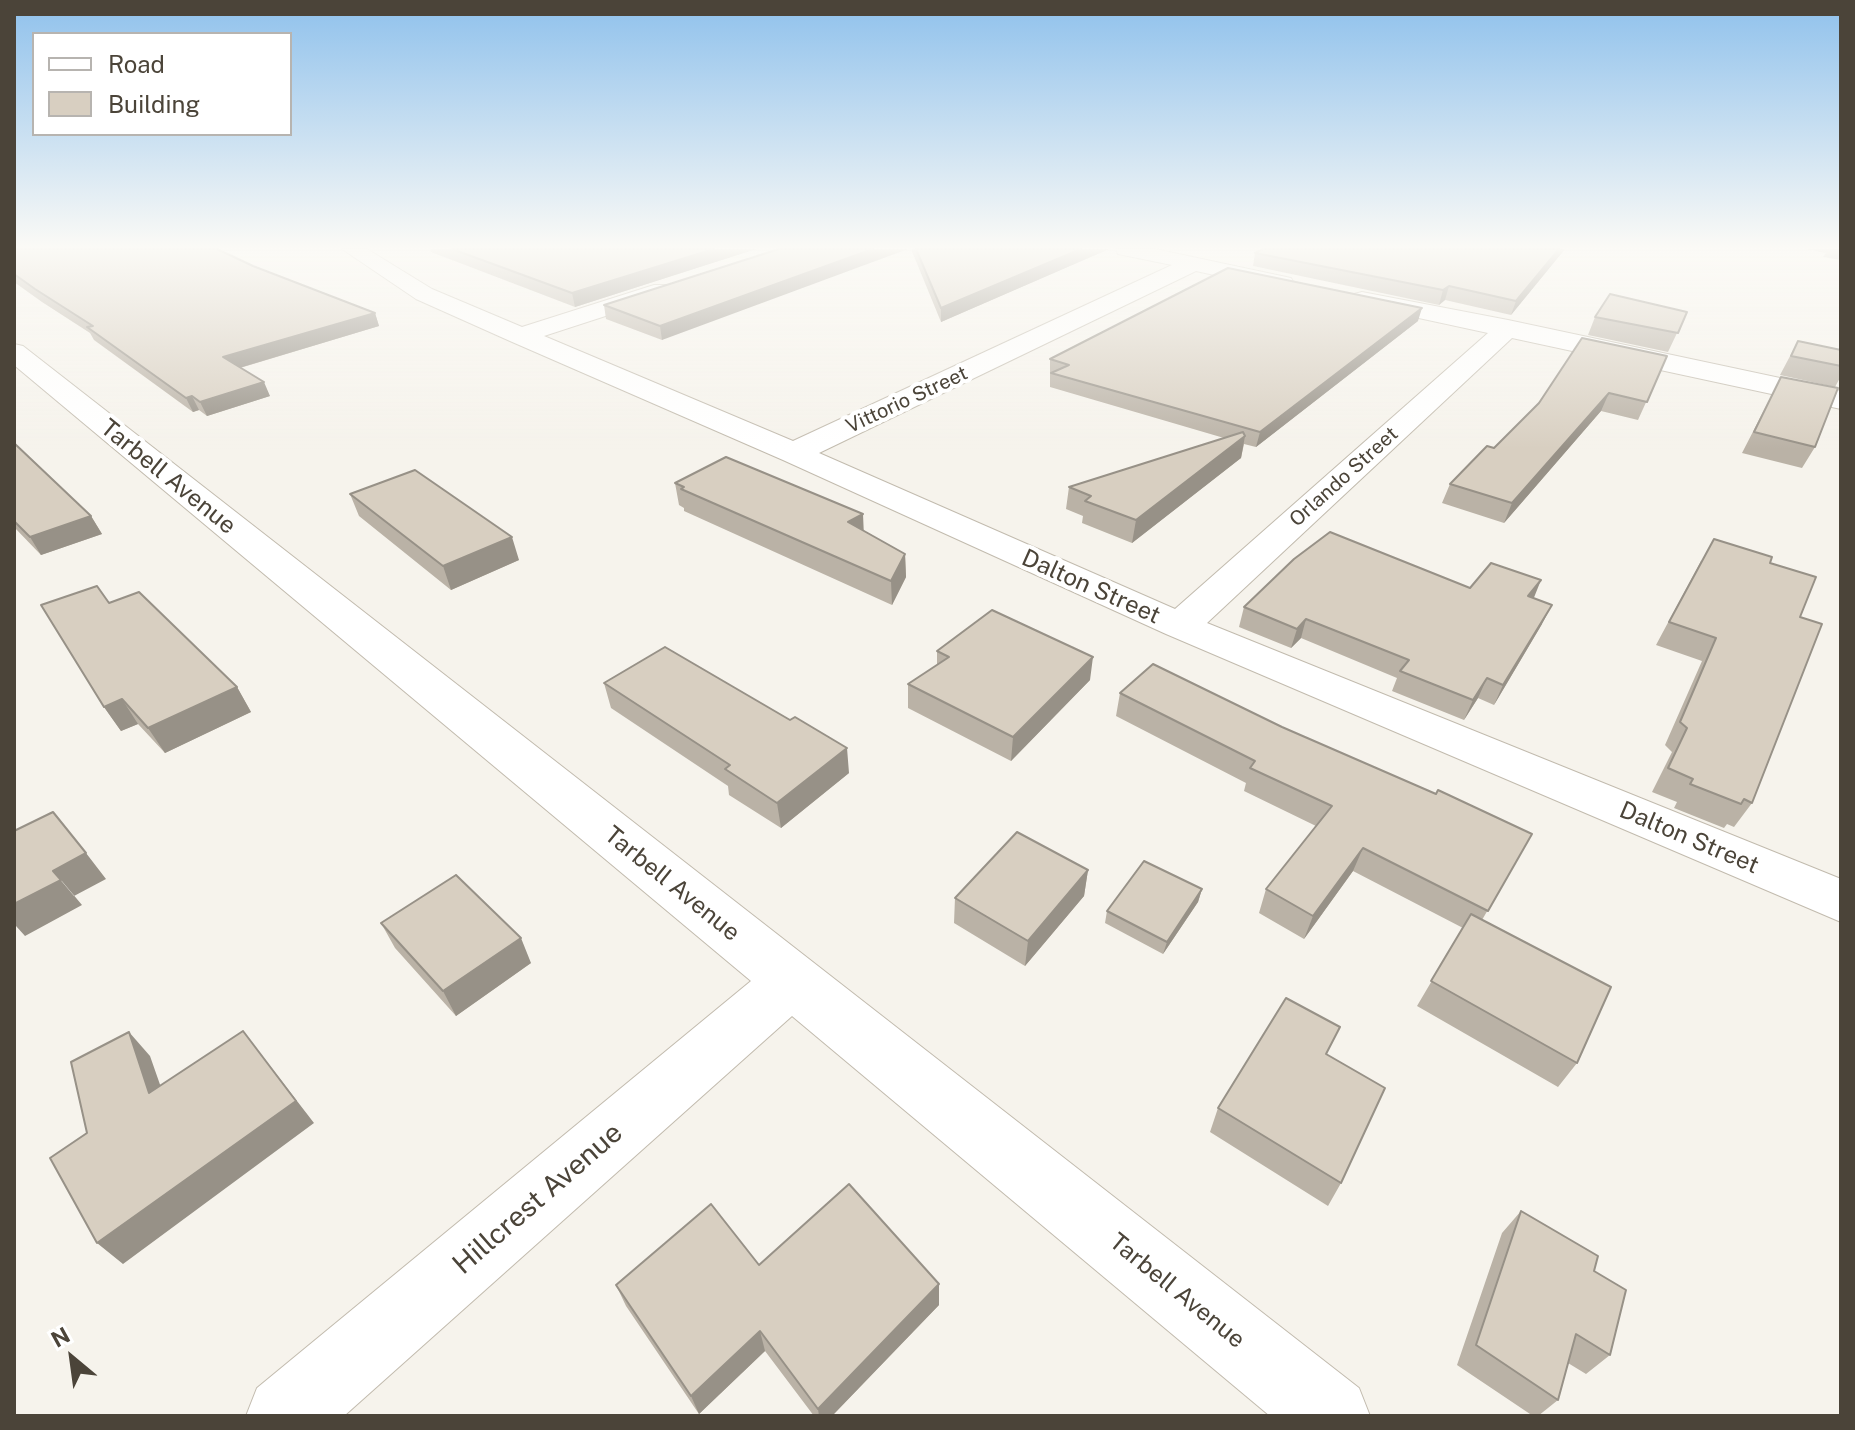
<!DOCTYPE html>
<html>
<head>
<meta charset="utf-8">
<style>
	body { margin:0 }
	#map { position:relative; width:1855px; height:1430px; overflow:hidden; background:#f6f3ec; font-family:"Public Sans",sans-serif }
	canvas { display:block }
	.frame { position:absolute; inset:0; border:16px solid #4b4439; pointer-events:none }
	.legend { position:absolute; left:32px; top:32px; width:260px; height:104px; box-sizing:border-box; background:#fff; border:2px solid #b7b4b0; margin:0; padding:10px 14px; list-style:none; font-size:24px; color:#4b4439 }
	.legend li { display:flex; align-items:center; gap:16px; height:40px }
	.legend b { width:40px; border:2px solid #b7b4b0 }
	.north { position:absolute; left:32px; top:1318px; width:80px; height:80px; -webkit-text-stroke:6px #fff; paint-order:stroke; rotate:331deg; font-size:22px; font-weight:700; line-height:32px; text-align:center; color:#4b4439 }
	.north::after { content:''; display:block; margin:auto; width:28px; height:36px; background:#4b4439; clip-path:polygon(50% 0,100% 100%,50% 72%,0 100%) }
</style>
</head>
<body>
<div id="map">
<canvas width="1855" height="1430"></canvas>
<div class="frame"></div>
<ul class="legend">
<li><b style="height:10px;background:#fff"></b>Road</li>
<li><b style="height:22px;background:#d8cfc1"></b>Building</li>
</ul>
<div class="north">N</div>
</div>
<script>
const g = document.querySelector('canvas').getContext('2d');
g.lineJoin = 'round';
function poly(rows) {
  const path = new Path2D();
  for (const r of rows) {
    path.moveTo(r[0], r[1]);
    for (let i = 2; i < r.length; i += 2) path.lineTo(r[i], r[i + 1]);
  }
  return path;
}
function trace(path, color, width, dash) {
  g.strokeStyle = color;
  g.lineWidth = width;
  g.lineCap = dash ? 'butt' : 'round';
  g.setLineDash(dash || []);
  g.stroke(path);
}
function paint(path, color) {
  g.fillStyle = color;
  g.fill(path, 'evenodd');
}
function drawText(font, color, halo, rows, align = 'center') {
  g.font = font + ' "Public Sans",sans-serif';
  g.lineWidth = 8;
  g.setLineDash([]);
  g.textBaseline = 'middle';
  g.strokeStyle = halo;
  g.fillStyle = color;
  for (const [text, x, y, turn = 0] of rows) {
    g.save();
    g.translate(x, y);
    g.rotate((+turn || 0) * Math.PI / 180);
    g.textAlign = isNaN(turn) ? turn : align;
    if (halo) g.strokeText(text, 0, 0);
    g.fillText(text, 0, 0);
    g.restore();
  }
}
const minor = poly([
	[342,249,367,249,432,289,522,327,654,285,670,285,674,290,670,295,544,336,793,441,1172,265,1118,254,1116,249,1155,249,1291,278,1294,283,1291,288,1283,290,1196,271,819,453,1175,609,1488,333,1354,304,1350,299,1354,294,1362,292,1508,320,1841,391,1841,409,1512,338,1207,623,1841,879,1841,922,1166,634,783,460,510,341,416,299,342,249],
	[14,344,23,346,1359,1388,1370,1416,1270,1416,792,1016,344,1416,246,1416,257,1388,751,981,14,365,14,344]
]);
const wall = poly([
	[14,249,253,266,375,313,379,326,240,368,270,396,207,416,199,410,193,412,94,340,90,333,42,302,14,282],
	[430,249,756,249,575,307,431,252],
	[779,249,662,340,606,319,604,305],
	[911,249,1109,249,941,322],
	[1565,249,1511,315,1445,300,1439,305,1253,266,1255,253],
	[1805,249,1841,249,1841,260,1823,257,1826,253],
	[1687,312,1668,352,1588,335,1595,317],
	[1418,321,1256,447,1244,444,1241,458,1132,543,1082,523,1083,516,1066,509,1069,487,1224,438,1050,387,1050,359],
	[1798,341,1841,350,1841,376,1835,387,1780,375],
	[1667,356,1638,420,1601,411,1504,523,1442,503,1450,484],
	[1781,377,1815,447,1802,468,1742,453],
	[14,443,91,516,102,534,41,555,14,527],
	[675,483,863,531,905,554,906,577,892,605,684,511,684,508,679,505],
	[350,494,519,560,451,590,359,516],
	[1701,561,1770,563,1800,617,1752,803,1734,827,1727,824,1724,828,1674,808,1677,802,1652,792,1672,752,1665,745,1702,661,1656,645],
	[1470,588,1533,598,1542,624,1494,705,1478,698,1464,720,1392,691,1397,678,1301,638,1291,648,1239,627,1244,607],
	[109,603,237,687,251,712,165,753,138,724,121,731,104,707],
	[937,651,1090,680,1011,761,908,708,908,684,937,665],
	[604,683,849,773,781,828,729,795,728,786,611,708],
	[1120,693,1282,727,1436,794,1532,834,1482,920,1577,1063,1558,1087,1417,1006,1463,928,1353,871,1304,939,1259,913,1266,889,1316,826,1244,791,1246,783,1116,716],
	[1088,870,1084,896,1025,966,954,923,955,898],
	[1202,889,1198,902,1163,954,1105,923,1107,911],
	[381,923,531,963,456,1016,395,948],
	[1327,1055,1341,1183,1328,1206,1210,1132,1218,1108],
	[1521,1211,1594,1271,1610,1355,1586,1374,1568,1363,1558,1400,1538,1416,1533,1416,1457,1365,1502,1233],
	[759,1265,939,1284,939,1305,832,1416,814,1416,765,1351,699,1414,626,1306,616,1285]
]);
const shadedWall = poly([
	[714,249,756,249,575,307,572,293],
	[873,249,908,249,662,340,660,326],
	[1081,249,1109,249,941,322,941,308],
	[1559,249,1565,249,1511,315,1516,301],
	[1449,286,1445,300,1439,305,1443,290],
	[1422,308,1418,321,1256,447,1260,432],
	[375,313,379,326,229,371,223,357],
	[264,382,270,396,207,416,200,402],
	[1609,393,1601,411,1504,523,1512,503],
	[192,396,199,410,193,412,186,398],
	[1245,436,1241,458,1132,543,1136,520],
	[863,514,864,537,848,522],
	[91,516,102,534,41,555,30,537],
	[512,537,519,560,451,590,443,566],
	[905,554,906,577,892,605,891,581],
	[1541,580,1533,600,1528,596],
	[1552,605,1542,624,1494,705,1503,685],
	[1306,619,1301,638,1291,648,1297,629],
	[1093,657,1090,680,1011,761,1013,737],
	[1487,678,1478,698,1464,720,1473,700],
	[237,687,251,712,165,753,148,728],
	[122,699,138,724,121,731,104,707],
	[847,748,849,773,781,828,777,803],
	[1363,848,1353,871,1304,939,1313,916],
	[86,853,106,879,74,896,53,871],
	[1088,870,1084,896,1025,966,1028,941],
	[61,880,82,905,25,936,16,926,14,928,14,904],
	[1202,889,1198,902,1163,954,1167,942],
	[521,938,531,963,456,1016,443,991],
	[243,1031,314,1123,123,1264,97,1243],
	[129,1032,150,1056,171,1116,149,1093],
	[939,1284,939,1305,832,1416,819,1416,818,1409],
	[760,1331,765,1351,699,1414,691,1396]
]);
const building = poly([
	[14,249,217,249,253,266,375,313,223,357,264,382,200,402,192,396,186,398,87,327,93,326,35,289,14,274,14,249],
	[452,249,714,249,572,293,452,249],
	[779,249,873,249,660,326,604,305,779,249],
	[916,249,1081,249,941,308,916,249],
	[1263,249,1559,249,1516,301,1449,286,1443,290,1255,253,1263,249],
	[1228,268,1422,308,1260,432,1051,373,1069,365,1050,359,1228,268],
	[1610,294,1687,312,1678,333,1595,317,1610,294],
	[1582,338,1667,356,1647,402,1609,393,1512,503,1450,484,1487,446,1494,448,1539,403,1582,338],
	[1798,341,1841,350,1841,366,1791,356,1798,341],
	[1781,377,1838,388,1815,447,1754,432,1781,377],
	[1243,432,1245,436,1136,520,1085,501,1091,496,1069,487,1243,432],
	[14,443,91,516,30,537,14,521,14,443],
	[726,457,863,514,848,522,905,554,891,581,681,489,684,487,675,483,726,457],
	[415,470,512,537,443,566,350,494,415,470],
	[1330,532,1470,588,1491,563,1541,580,1528,596,1552,605,1503,685,1487,678,1473,700,1400,671,1409,660,1306,619,1297,629,1244,607,1294,559,1330,532],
	[1714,539,1772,557,1770,563,1816,577,1800,617,1822,624,1752,803,1744,799,1741,804,1690,784,1693,779,1668,768,1687,728,1680,722,1716,638,1669,622,1714,539],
	[97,586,109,603,139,592,237,687,148,728,122,699,104,707,41,605,97,586],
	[992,610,1093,657,1013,737,908,684,949,657,937,651,992,610],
	[665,647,790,720,795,717,847,748,777,803,725,769,730,765,604,683,665,647],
	[1153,664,1282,727,1436,794,1438,790,1532,834,1488,911,1363,848,1313,916,1266,889,1332,806,1250,768,1255,761,1120,693,1153,664],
	[53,812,86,853,53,871,61,880,14,904,14,831,53,812],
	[1017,832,1088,870,1028,941,955,898,1017,832],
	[1144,861,1202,889,1167,942,1107,911,1144,861],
	[456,875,521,938,443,991,381,923,456,875],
	[1471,914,1611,987,1577,1063,1431,981,1471,914],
	[1286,998,1340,1027,1326,1054,1385,1088,1341,1183,1218,1108,1286,998],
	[243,1031,296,1101,97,1243,50,1158,87,1133,71,1062,129,1032,149,1093,243,1031],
	[849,1184,939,1284,818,1409,760,1331,691,1396,616,1285,711,1204,759,1265,849,1184],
	[1521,1211,1598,1256,1594,1271,1626,1290,1610,1355,1576,1334,1558,1400,1476,1345,1521,1211]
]);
const farStreetnames = [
	["Vittorio Street",907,400,-25],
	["Orlando Street",1344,477,-42]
];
const streetNames = [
	["Tarbell Avenue",168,477,39],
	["Dalton Street",1091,587,24],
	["Dalton Street",1689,838,23],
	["Tarbell Avenue",672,884,39],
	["Tarbell Avenue",1177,1291,39]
];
const nearStreetnames = [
	["Hillcrest Avenue",538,1199,-41]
];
trace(minor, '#c2bbae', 2);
paint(minor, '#fff');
paint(wall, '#bab2a6');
paint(shadedWall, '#979187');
paint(building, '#d8cfc1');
trace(building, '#979187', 2);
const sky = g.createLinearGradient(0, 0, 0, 449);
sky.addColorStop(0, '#8fc1ec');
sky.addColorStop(0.55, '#fbfaf6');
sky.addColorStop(1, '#fbfaf600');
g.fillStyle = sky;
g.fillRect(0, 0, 1855, 449);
drawText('20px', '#4b4439', '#fff', farStreetnames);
drawText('24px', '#4b4439', '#fff', streetNames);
drawText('28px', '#4b4439', '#fff', nearStreetnames);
</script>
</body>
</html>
